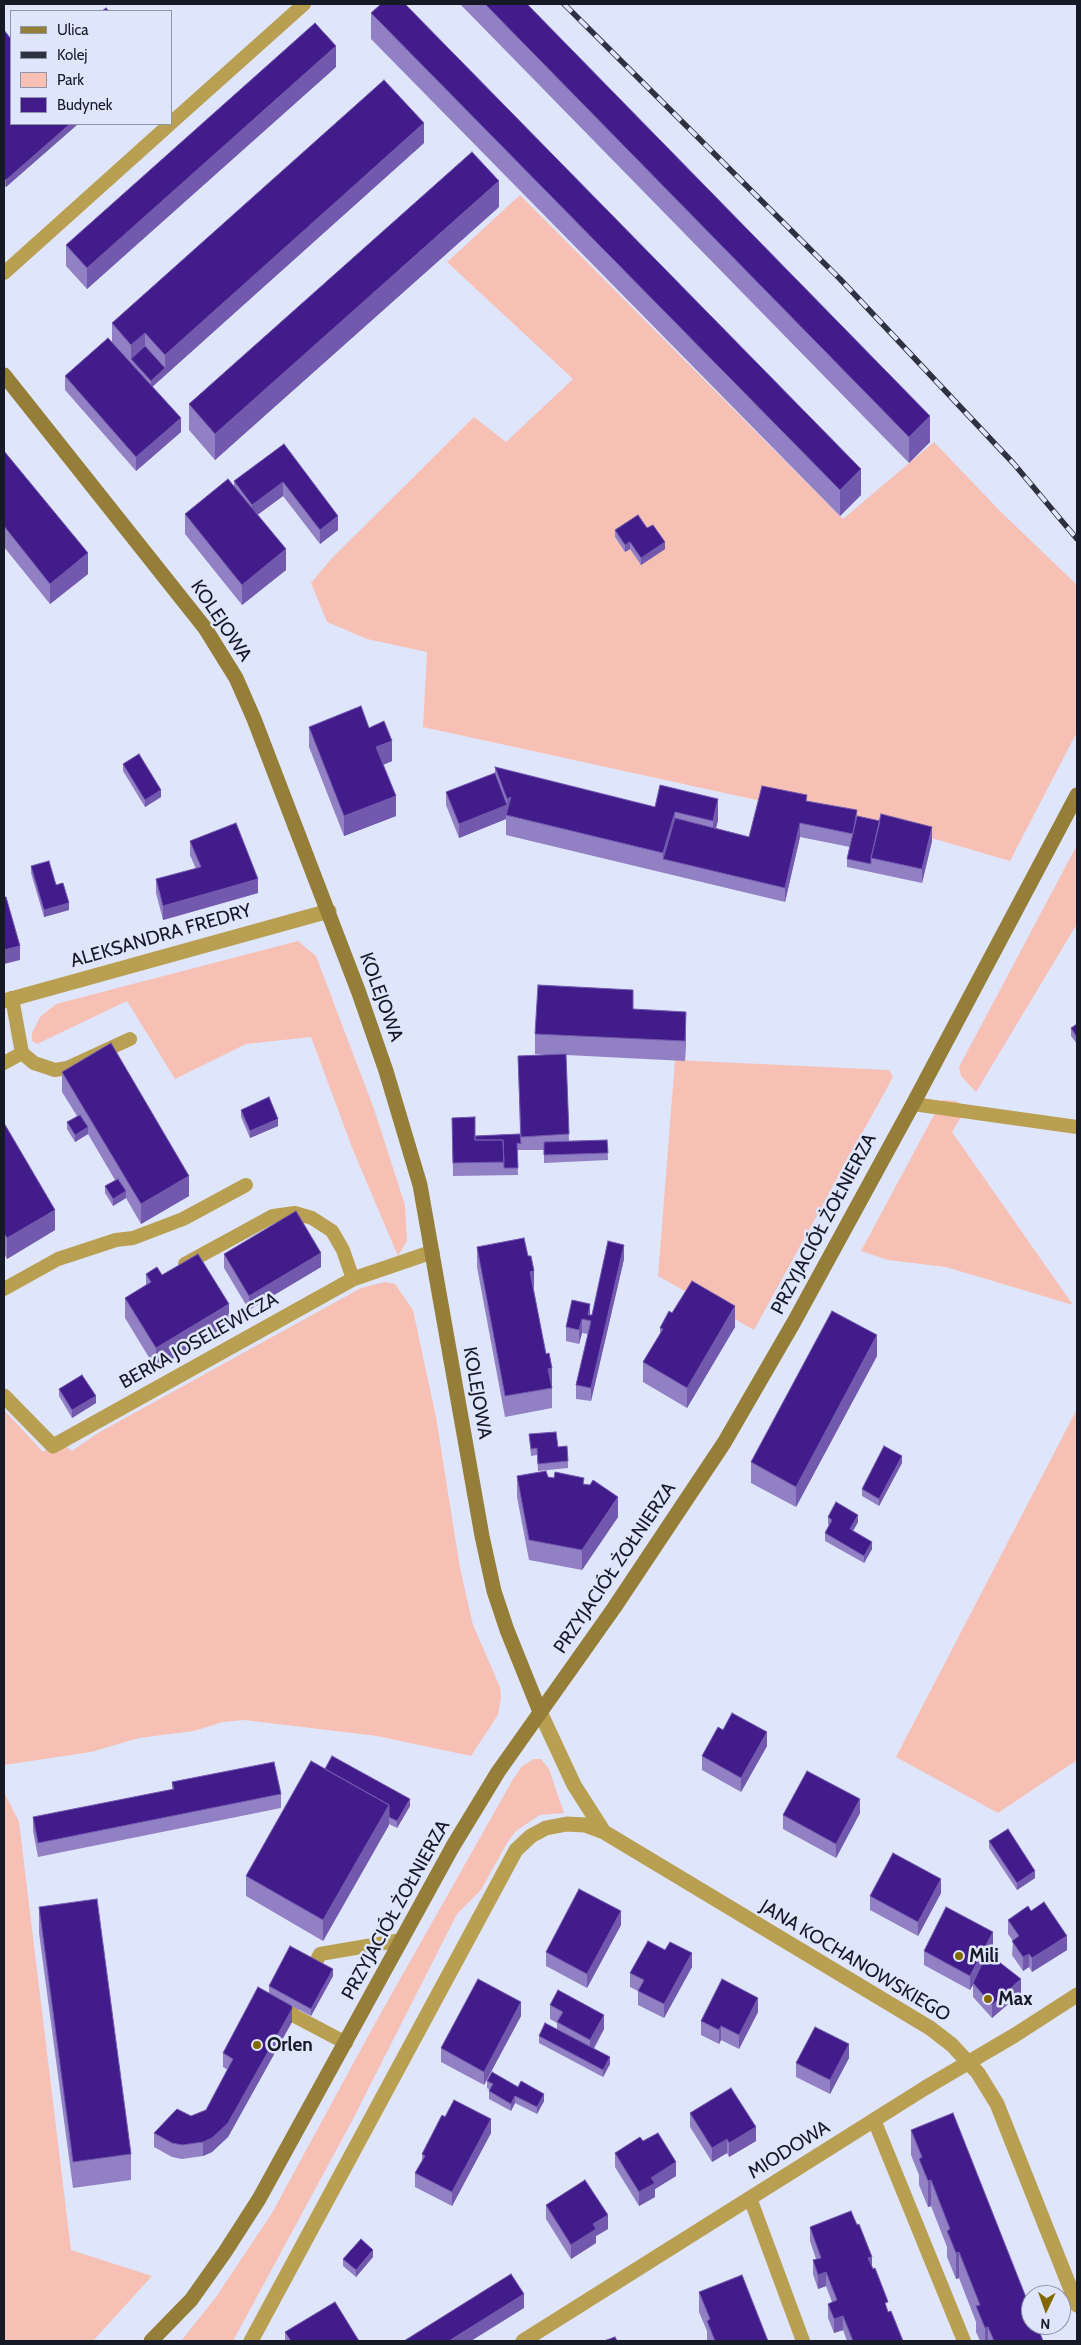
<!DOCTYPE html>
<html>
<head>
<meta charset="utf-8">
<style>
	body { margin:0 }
	#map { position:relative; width:1081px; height:2345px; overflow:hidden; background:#dfe6fc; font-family:Cabin,sans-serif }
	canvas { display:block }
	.frame { position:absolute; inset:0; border:5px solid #161926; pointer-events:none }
	.legend { position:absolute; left:10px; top:10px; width:162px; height:115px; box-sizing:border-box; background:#dfe6fc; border:1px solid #8f94a6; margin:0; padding:6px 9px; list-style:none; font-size:15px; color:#161926 }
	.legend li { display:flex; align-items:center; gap:10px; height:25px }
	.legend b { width:25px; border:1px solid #8f94a6 }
	.north { position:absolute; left:1021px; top:2285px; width:50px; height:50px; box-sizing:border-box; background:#dfe6fc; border:1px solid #8f94a6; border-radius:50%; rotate:183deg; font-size:14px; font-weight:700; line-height:20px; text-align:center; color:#161926 }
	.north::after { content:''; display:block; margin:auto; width:18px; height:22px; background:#836800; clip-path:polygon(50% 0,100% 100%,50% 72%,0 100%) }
</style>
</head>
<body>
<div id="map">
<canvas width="1081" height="2345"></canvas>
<div class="frame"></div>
<ul class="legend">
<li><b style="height:6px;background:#957e38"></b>Ulica</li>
<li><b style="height:6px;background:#2e313f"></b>Kolej</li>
<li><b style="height:14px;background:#f7c0b5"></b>Park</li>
<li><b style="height:14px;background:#431c8c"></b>Budynek</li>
</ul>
<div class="north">N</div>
</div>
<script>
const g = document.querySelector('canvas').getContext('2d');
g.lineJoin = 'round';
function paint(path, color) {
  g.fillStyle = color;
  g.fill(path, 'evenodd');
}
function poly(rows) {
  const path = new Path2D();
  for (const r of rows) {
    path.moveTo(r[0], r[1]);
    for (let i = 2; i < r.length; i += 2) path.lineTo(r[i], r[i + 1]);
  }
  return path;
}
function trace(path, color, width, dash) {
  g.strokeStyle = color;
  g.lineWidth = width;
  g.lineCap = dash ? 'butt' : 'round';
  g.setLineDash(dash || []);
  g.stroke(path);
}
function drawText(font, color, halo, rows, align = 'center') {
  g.font = font + ' Cabin,sans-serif';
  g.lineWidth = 5;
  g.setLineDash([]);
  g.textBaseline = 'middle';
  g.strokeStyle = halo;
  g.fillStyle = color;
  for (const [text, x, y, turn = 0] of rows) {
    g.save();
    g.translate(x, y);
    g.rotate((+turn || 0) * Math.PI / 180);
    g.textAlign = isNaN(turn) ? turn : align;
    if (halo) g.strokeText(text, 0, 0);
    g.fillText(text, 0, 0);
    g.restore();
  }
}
const green = poly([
	[520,195,843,519,934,442,1000,511,1077,585,1077,732,1010,861,935,839,423,727,427,652,367,639,327,622,311,583,332,558,474,417,506,442,573,379,447,262],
	[1077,845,1077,924,976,1092,961,1076,959,1067],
	[298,941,316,956,374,1109,405,1205,407,1241,398,1256,353,1150,311,1037,246,1044,175,1079,127,1001,37,1044,32,1041,32,1033,40,1017,56,1004],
	[675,1060,889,1070,893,1077,754,1330,658,1276],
	[942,1100,956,1101,967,1107,952,1132,1073,1305,946,1267,888,1260,861,1251],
	[385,1282,395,1284,413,1310,436,1417,460,1568,473,1625,500,1687,501,1698,498,1715,471,1756,377,1736,244,1720,223,1722,194,1731,139,1738,91,1752,4,1765,4,1410,43,1452,61,1442,72,1451,98,1433,361,1288],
	[1077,1409,1077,1760,998,1813,896,1757],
	[534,1759,541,1759,549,1769,564,1813,540,1815,516,1831,507,1843,481,1890,457,1914,352,2121,233,2341,181,2341,216,2297,272,2213,373,2027,512,1781,522,1766],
	[4,1792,19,1822,71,2250,152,2276,93,2341,4,2341]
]);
const lane = poly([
	[171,123,304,4],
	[4,273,170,124],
	[22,1053,34,1063,55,1070,67,1068,130,1039],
	[4,1063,22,1053,12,998],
	[913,1104,1077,1127],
	[185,1264,273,1216,295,1213,312,1218,332,1231,343,1250,353,1279],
	[4,1289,58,1259,116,1240,133,1238,183,1219,246,1185],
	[314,1966,320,1954,402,1940],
	[293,2006,289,2013,346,2043],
	[874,2120,964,2341],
	[750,2198,803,2341]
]);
const street = poly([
	[4,1001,329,911],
	[4,1396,53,1446,353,1279,432,1252],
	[540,1712,574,1785,604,1832,930,2028,952,2045,978,2073,997,2104,1077,2305],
	[251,2341,516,1850,531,1836,546,1828,567,1824,585,1825,604,1832],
	[523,2341,925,2088,1015,2035,1077,1995]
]);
const secondary = poly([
	[4,375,205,628,236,678,254,719,359,993,386,1071,420,1185,482,1536,494,1591,507,1630,540,1712],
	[151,2341,191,2300,225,2252,259,2199,453,1846,498,1772,614,1608,724,1443,794,1322,913,1104,1077,795]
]);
const rail = poly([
	[564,4,840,279,1014,464,1077,539]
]);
const wall = poly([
	[460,4,527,4,930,442,909,463],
	[371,13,861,495,840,516,371,39],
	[4,30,11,124,78,124,6,187,4,185],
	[336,67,87,289,66,266,66,245],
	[424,143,152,387,181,432,136,471,65,390,65,376,112,342,112,323],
	[499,207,215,460,189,430,189,404],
	[284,444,338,530,320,544,283,496,257,515,286,570,242,605,185,534,185,514,234,486,234,481],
	[4,451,88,574,50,604,4,547],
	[647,528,665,549,641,565,630,549,625,552,615,537,615,530],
	[309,727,369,728,392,761,383,765,396,816,344,836,309,747],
	[123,764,161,797,145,807,123,771],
	[495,767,655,807,718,820,716,828,749,837,807,801,932,841,922,883,847,867,847,859,850,847,800,837,785,902,506,835,506,819,459,838,446,805,446,792,495,773],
	[190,841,258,893,163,920,156,893,156,879,196,869,190,855],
	[31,866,56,885,69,910,44,917,31,873],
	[633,1009,686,1032,685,1061,566,1055,569,1141,607,1140,608,1160,544,1163,544,1150,517,1150,518,1175,453,1176,452,1118,475,1136,520,1134,518,1056,548,1055,535,1054,535,1034],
	[1077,1024,1077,1044,1071,1036,1071,1028],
	[62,1072,189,1196,141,1224,126,1198,113,1206,105,1193,105,1186,115,1180,88,1134,75,1142,67,1129,67,1122,77,1116,62,1092],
	[241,1110,278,1126,250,1138,241,1117],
	[4,1123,55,1230,7,1259,4,1254],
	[477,1247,534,1291,552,1389,552,1408,505,1417,477,1267],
	[224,1254,321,1267,249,1310,224,1268],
	[624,1259,591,1401,576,1399,576,1385,588,1334,582,1333,579,1344,566,1341,566,1327,590,1315,592,1315],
	[146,1274,162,1275,229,1324,156,1369,125,1318,125,1298,146,1285],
	[672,1313,735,1327,687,1408,643,1382,643,1362,660,1334,660,1328],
	[877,1356,796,1507,751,1483,751,1462],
	[59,1389,96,1403,72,1418,59,1396],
	[529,1434,558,1447,568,1461,568,1468,538,1471,537,1455,531,1456],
	[902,1463,879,1506,862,1496,862,1489],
	[517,1476,548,1477,584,1484,618,1517,582,1570,529,1560,517,1497],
	[828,1517,858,1522,853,1531,872,1549,864,1563,825,1541,825,1533,829,1525,828,1524],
	[723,1730,767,1746,741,1792,702,1770,702,1756],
	[325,1769,410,1806,397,1828,389,1824,389,1825,323,1941,246,1896,246,1876],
	[172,1782,281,1794,281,1808,38,1857,33,1831,33,1817,172,1790],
	[860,1813,836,1858,783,1829,783,1815],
	[989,1841,1035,1878,1017,1890,989,1848],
	[941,1893,918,1936,870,1910,870,1896],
	[39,1907,131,2154,131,2180,73,2188,39,1933],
	[1031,1911,1067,1950,1032,1972,1029,1967,1023,1971,1012,1955,1013,1941,1008,1934,1008,1920],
	[621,1925,587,1988,546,1966,546,1952],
	[993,1946,984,1963,1021,1993,992,2018,973,1997,973,1985,970,1990,924,1965,924,1951],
	[692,1967,664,2018,638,2005,638,1991,630,1987,630,1973],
	[333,1976,311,2016,292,2006,292,2022,228,2137,212,2152,203,2156,182,2159,172,2157,154,2147,154,2133,191,2116,206,2110,228,2070,223,2067,223,2053,269,1993,269,1986],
	[550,2005,604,2029,594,2049,610,2064,603,2077,539,2043,539,2036,557,2029,557,2023,550,2019],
	[758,2012,739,2049,721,2040,719,2044,701,2035,701,2021],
	[521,2016,484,2085,441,2062,441,2048],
	[849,2058,830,2094,796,2077,796,2063],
	[487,2081,544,2101,537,2114,515,2103,511,2111,489,2099,489,2091,490,2090,487,2088],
	[690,2113,756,2141,729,2157,727,2153,712,2162,690,2127],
	[445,2117,491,2133,452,2206,415,2187,415,2173,422,2161,422,2154],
	[911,2130,1043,2341,980,2341,976,2332,976,2322,959,2278,956,2279,947,2257,947,2247,931,2206,928,2207,919,2185,919,2175,911,2155],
	[643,2141,676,2176,655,2189,655,2197,639,2206,615,2167,615,2153],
	[546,2205,608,2229,596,2236,596,2243,571,2259,546,2219],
	[810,2227,872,2266,888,2311,903,2341,847,2341,843,2330,834,2333,828,2318,828,2304,832,2302,826,2286,818,2289,813,2274,813,2260,816,2259,810,2241],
	[373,2257,356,2277,343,2266,343,2259],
	[699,2292,768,2341,707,2341,707,2331,699,2312],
	[285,2332,359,2341,285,2341]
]);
const shadedWall = poly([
	[336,46,336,67,87,289,87,268],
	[424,123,424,143,151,388,151,381,165,368,165,355],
	[70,124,78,124,6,187,6,180],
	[499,181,499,207,215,460,215,434],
	[145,333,145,353,131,359,131,345],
	[930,416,930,442,909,463,909,437],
	[181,418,181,432,136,471,136,457],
	[861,469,861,495,840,516,840,490],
	[283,482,283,496,252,519,252,505],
	[338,516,338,530,320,544,320,530],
	[630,542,630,549,625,552,625,545],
	[665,542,665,549,641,565,641,558],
	[286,549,286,570,242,605,242,585],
	[88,553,88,574,50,604,50,584],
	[392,741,392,761,376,768,376,747],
	[161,790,161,797,145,807,145,800],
	[396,796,396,816,344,836,344,816],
	[511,797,506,815,506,819,459,838,459,824,507,805,507,799],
	[718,799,718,820,713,841,713,821],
	[675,812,675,832,663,859,663,853],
	[800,823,800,837,785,902,785,888],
	[932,827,932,841,922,883,922,869],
	[258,879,258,893,163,920,163,906],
	[69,903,69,910,44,917,44,910],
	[20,946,20,960,4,964,4,950],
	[686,1012,686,1032,685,1061,685,1041],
	[278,1119,278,1126,250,1138,250,1131],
	[88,1127,88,1134,75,1142,75,1135],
	[189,1176,189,1196,141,1224,141,1204],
	[126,1191,126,1198,113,1206,113,1199],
	[55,1210,55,1230,7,1259,7,1238],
	[624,1245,624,1259,591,1401,591,1388],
	[321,1253,321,1267,249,1310,249,1296],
	[534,1271,534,1291,530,1272],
	[229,1304,229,1324,156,1369,156,1348],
	[590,1304,590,1318,588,1315],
	[735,1306,735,1327,687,1408,687,1388],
	[582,1319,582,1333,579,1344,579,1330],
	[877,1335,877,1356,796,1507,796,1487],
	[552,1368,552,1389,548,1369],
	[96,1396,96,1403,72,1418,72,1410],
	[902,1456,902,1463,879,1506,879,1499],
	[618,1497,618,1517,582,1570,582,1550],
	[858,1515,858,1522,850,1536,850,1529],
	[872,1542,872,1549,864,1563,864,1556],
	[767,1732,767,1746,741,1792,741,1778],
	[410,1799,410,1806,397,1828,397,1821],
	[860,1799,860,1813,836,1858,836,1844],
	[389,1805,389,1825,323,1941,323,1920],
	[1035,1871,1035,1878,1017,1890,1017,1883],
	[941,1879,941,1893,918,1936,918,1922],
	[621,1911,621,1925,587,1988,587,1974],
	[993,1932,993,1946,973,1984,973,1983,973,1985,970,1990,970,1976],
	[1067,1936,1067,1950,1032,1972,1032,1958],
	[692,1953,692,1967,664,2018,664,2004],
	[1029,1954,1029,1967,1023,1971,1023,1957],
	[333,1969,333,1976,311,2016,311,2009],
	[1021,1979,1021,1993,992,2018,992,2005],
	[758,1998,758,2012,739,2049,739,2035],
	[521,2002,521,2016,484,2085,484,2072],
	[292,2009,292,2022,228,2137,212,2152,203,2156,203,2142],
	[604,2015,604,2029,590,2054,590,2040],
	[721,2026,721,2040,719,2044,719,2030],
	[849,2044,849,2058,830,2094,830,2080],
	[610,2057,610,2064,603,2077,603,2070],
	[544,2094,544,2101,537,2114,537,2107],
	[515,2096,515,2103,511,2111,511,2104],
	[491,2119,491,2133,452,2206,452,2192],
	[756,2127,756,2141,729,2157,729,2143],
	[727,2139,727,2153,712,2162,712,2148],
	[676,2162,676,2176,655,2189,655,2197,639,2206,639,2192,651,2178],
	[931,2180,931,2206,928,2207,928,2181],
	[608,2215,608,2229,596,2236,596,2243,571,2259,571,2245,593,2224],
	[373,2250,373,2257,356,2277,356,2270],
	[959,2252,959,2278,956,2279,956,2253],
	[872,2257,872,2271,868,2258],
	[826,2272,826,2286,818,2289,818,2275],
	[524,2294,524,2308,471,2341,449,2341],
	[843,2316,843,2330,834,2333,834,2319],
	[988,2327,988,2341,985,2341,985,2328]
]);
const building = poly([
	[381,4,405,4,861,469,840,490,371,13,381,4],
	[485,4,527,4,930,416,909,437,485,4],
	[106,8,109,11,102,11,106,8],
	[315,23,336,46,87,268,66,245,315,23],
	[4,30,11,39,11,124,70,124,6,180,4,178,4,30],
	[384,80,424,123,165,355,145,333,131,345,112,323,384,80],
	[472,152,499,181,215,434,189,404,472,152],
	[108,338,181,418,136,457,65,376,108,338],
	[145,346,165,368,151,381,131,359,145,346],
	[284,444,338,516,320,530,283,482,252,505,234,481,284,444],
	[4,451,88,553,50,584,4,526,4,451],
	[228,479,286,549,242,585,185,514,228,479],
	[638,515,647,528,653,525,665,542,641,558,630,542,625,545,615,530,638,515],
	[361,706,369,728,384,721,392,741,376,747,396,796,344,816,309,727,361,706],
	[139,754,161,790,145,800,123,764,139,754],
	[495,767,655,807,660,785,718,799,713,821,675,812,663,853,506,815,511,797,507,799,495,767],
	[495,773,507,805,459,824,446,792,495,773],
	[762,786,807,795,806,801,857,810,853,834,800,823,785,888,663,859,675,818,749,837,762,786],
	[881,814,932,827,922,869,871,858,881,814],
	[857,816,880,821,871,858,871,864,847,859,857,816],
	[236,823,258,879,163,906,156,879,201,867,190,841,236,823],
	[49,861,56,885,63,883,69,903,44,910,31,866,49,861],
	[4,897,6,897,20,946,4,950,4,897],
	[538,985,633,990,633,1009,686,1012,685,1041,535,1034,538,985],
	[1077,1024,1077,1037,1071,1028,1077,1024],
	[111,1043,189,1176,141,1204,62,1072,111,1043],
	[566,1054,569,1134,521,1137,518,1056,566,1054],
	[269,1097,278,1119,250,1131,241,1110,269,1097],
	[80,1115,88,1127,75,1135,67,1122,80,1115],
	[475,1117,475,1140,503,1140,504,1162,453,1163,452,1118,475,1117],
	[4,1123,55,1210,7,1238,4,1233,4,1123],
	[520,1134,521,1144,517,1143,518,1168,504,1168,503,1140,475,1140,475,1136,520,1134],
	[607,1140,608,1153,544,1155,544,1142,607,1140],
	[118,1179,126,1191,113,1199,105,1186,118,1179],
	[296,1211,321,1253,249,1296,224,1254,296,1211],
	[524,1238,528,1256,531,1256,534,1271,530,1272,546,1354,549,1353,552,1368,548,1369,552,1388,505,1396,477,1247,524,1238],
	[608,1241,624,1245,591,1388,576,1385,591,1321,582,1319,579,1330,566,1327,572,1300,590,1304,588,1315,592,1315,608,1241],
	[198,1254,229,1304,156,1348,125,1298,151,1282,146,1274,157,1267,162,1275,198,1254],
	[692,1281,735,1306,687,1388,643,1362,663,1329,660,1328,669,1311,672,1313,692,1281],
	[832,1311,877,1335,796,1487,751,1462,832,1311],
	[82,1375,96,1396,72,1410,59,1389,82,1375],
	[556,1432,558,1447,567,1446,568,1461,538,1464,537,1448,531,1449,529,1434,556,1432],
	[884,1446,902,1456,879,1499,862,1489,884,1446],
	[546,1471,548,1477,554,1478,555,1472,584,1478,583,1484,590,1485,593,1480,618,1497,582,1550,529,1540,517,1476,546,1471],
	[836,1502,858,1515,850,1529,872,1542,864,1556,825,1533,832,1520,828,1517,836,1502],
	[732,1713,767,1732,741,1778,702,1756,718,1727,723,1730,732,1713],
	[332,1756,410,1799,397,1821,389,1817,389,1805,325,1769,332,1756],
	[311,1761,389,1805,323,1920,246,1876,311,1761],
	[274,1762,281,1794,38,1843,33,1817,174,1789,172,1782,274,1762],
	[807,1771,860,1799,836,1844,783,1815,807,1771],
	[1008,1829,1035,1871,1017,1883,989,1841,1008,1829],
	[893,1853,941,1879,918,1922,870,1896,893,1853],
	[579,1889,621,1911,587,1974,546,1952,579,1889],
	[97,1899,131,2154,73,2162,39,1907,97,1899],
	[1044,1902,1067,1936,1032,1958,1029,1954,1023,1957,1012,1941,1019,1936,1008,1920,1028,1906,1031,1911,1044,1902],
	[946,1907,993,1932,970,1976,924,1951,946,1907],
	[648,1941,665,1950,670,1942,692,1953,664,2004,638,1991,644,1980,630,1973,648,1941],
	[290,1946,333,1969,311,2009,269,1986,290,1946],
	[994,1958,1021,1979,992,2005,973,1983,982,1964,994,1958],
	[478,1979,521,2002,484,2072,441,2048,478,1979],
	[722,1979,758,1998,739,2035,721,2026,719,2030,701,2021,722,1979],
	[258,1987,292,2006,292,2009,228,2123,212,2138,203,2142,182,2145,172,2143,154,2133,177,2109,191,2116,206,2110,233,2059,223,2053,258,1987],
	[558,1990,604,2015,590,2040,557,2022,563,2012,550,2005,558,1990],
	[545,2023,610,2057,603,2070,539,2036,545,2023],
	[815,2027,849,2044,830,2080,796,2063,815,2027],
	[492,2072,518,2087,521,2081,544,2094,537,2107,515,2096,511,2104,489,2091,493,2084,487,2081,492,2072],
	[731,2088,756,2127,729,2143,727,2139,712,2148,690,2113,731,2088],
	[454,2100,491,2119,452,2192,415,2173,425,2156,422,2154,442,2115,445,2117,454,2100],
	[953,2113,1031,2310,1031,2325,1037,2325,1043,2341,994,2341,988,2327,985,2328,976,2306,980,2305,959,2252,956,2253,947,2231,950,2229,931,2180,928,2181,919,2159,922,2157,911,2130,953,2113],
	[658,2133,676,2162,651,2178,655,2183,639,2192,615,2153,640,2137,643,2141,658,2133],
	[585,2180,608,2215,593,2224,596,2229,571,2245,546,2205,585,2180],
	[851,2211,857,2225,859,2224,872,2257,868,2258,873,2269,875,2268,887,2299,888,2302,885,2303,888,2312,891,2311,903,2341,853,2341,843,2316,834,2319,828,2304,837,2300,826,2272,818,2275,813,2260,821,2258,810,2227,851,2211],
	[361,2239,373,2250,356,2270,343,2259,361,2239],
	[511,2274,524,2294,449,2341,404,2341,511,2274],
	[742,2275,768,2341,715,2341,707,2321,710,2319,699,2292,742,2275],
	[335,2302,359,2341,291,2341,285,2332,335,2302],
	[615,2337,617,2341,604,2341,615,2337]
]);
const markers = [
	[959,1956,5,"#836800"],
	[988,1999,5,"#836800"],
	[257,2045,5,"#836800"]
];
const streetNames = [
	["KOLEJOWA",221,621,56],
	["ALEKSANDRA FREDRY",161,936,-16],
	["KOLEJOWA",381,997,70],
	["PRZYJACIÓŁ ŻOŁNIERZA",824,1224,-62],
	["BERKA JOSELEWICZA",199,1341,-29],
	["KOLEJOWA",477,1393,80],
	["PRZYJACIÓŁ ŻOŁNIERZA",615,1568,-56],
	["PRZYJACIÓŁ ŻOŁNIERZA",396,1910,-61],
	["JANA KOCHANOWSKIEGO",855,1961,31],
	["MIODOWA",789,2150,-32]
];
const poiNames = [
	["Mili",969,1956],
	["Max",998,1999],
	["Orlen",267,2045]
];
paint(green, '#f7c0b5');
trace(lane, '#b99f51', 14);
trace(street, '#b99f51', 15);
trace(secondary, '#957e38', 15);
trace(rail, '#2e313f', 5.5);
trace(rail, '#dfe6fc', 4, [11]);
paint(wall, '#9181c4');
paint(shadedWall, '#7259ae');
paint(building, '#431c8c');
trace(building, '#7259ae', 1);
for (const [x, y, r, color] of markers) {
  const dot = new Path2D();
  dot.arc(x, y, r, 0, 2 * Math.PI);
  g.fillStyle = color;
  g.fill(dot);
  trace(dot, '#dfe6fc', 2);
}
drawText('19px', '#161926', '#dfe6fc', streetNames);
drawText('bold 19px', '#161926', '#dfe6fc', poiNames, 'left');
</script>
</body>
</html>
